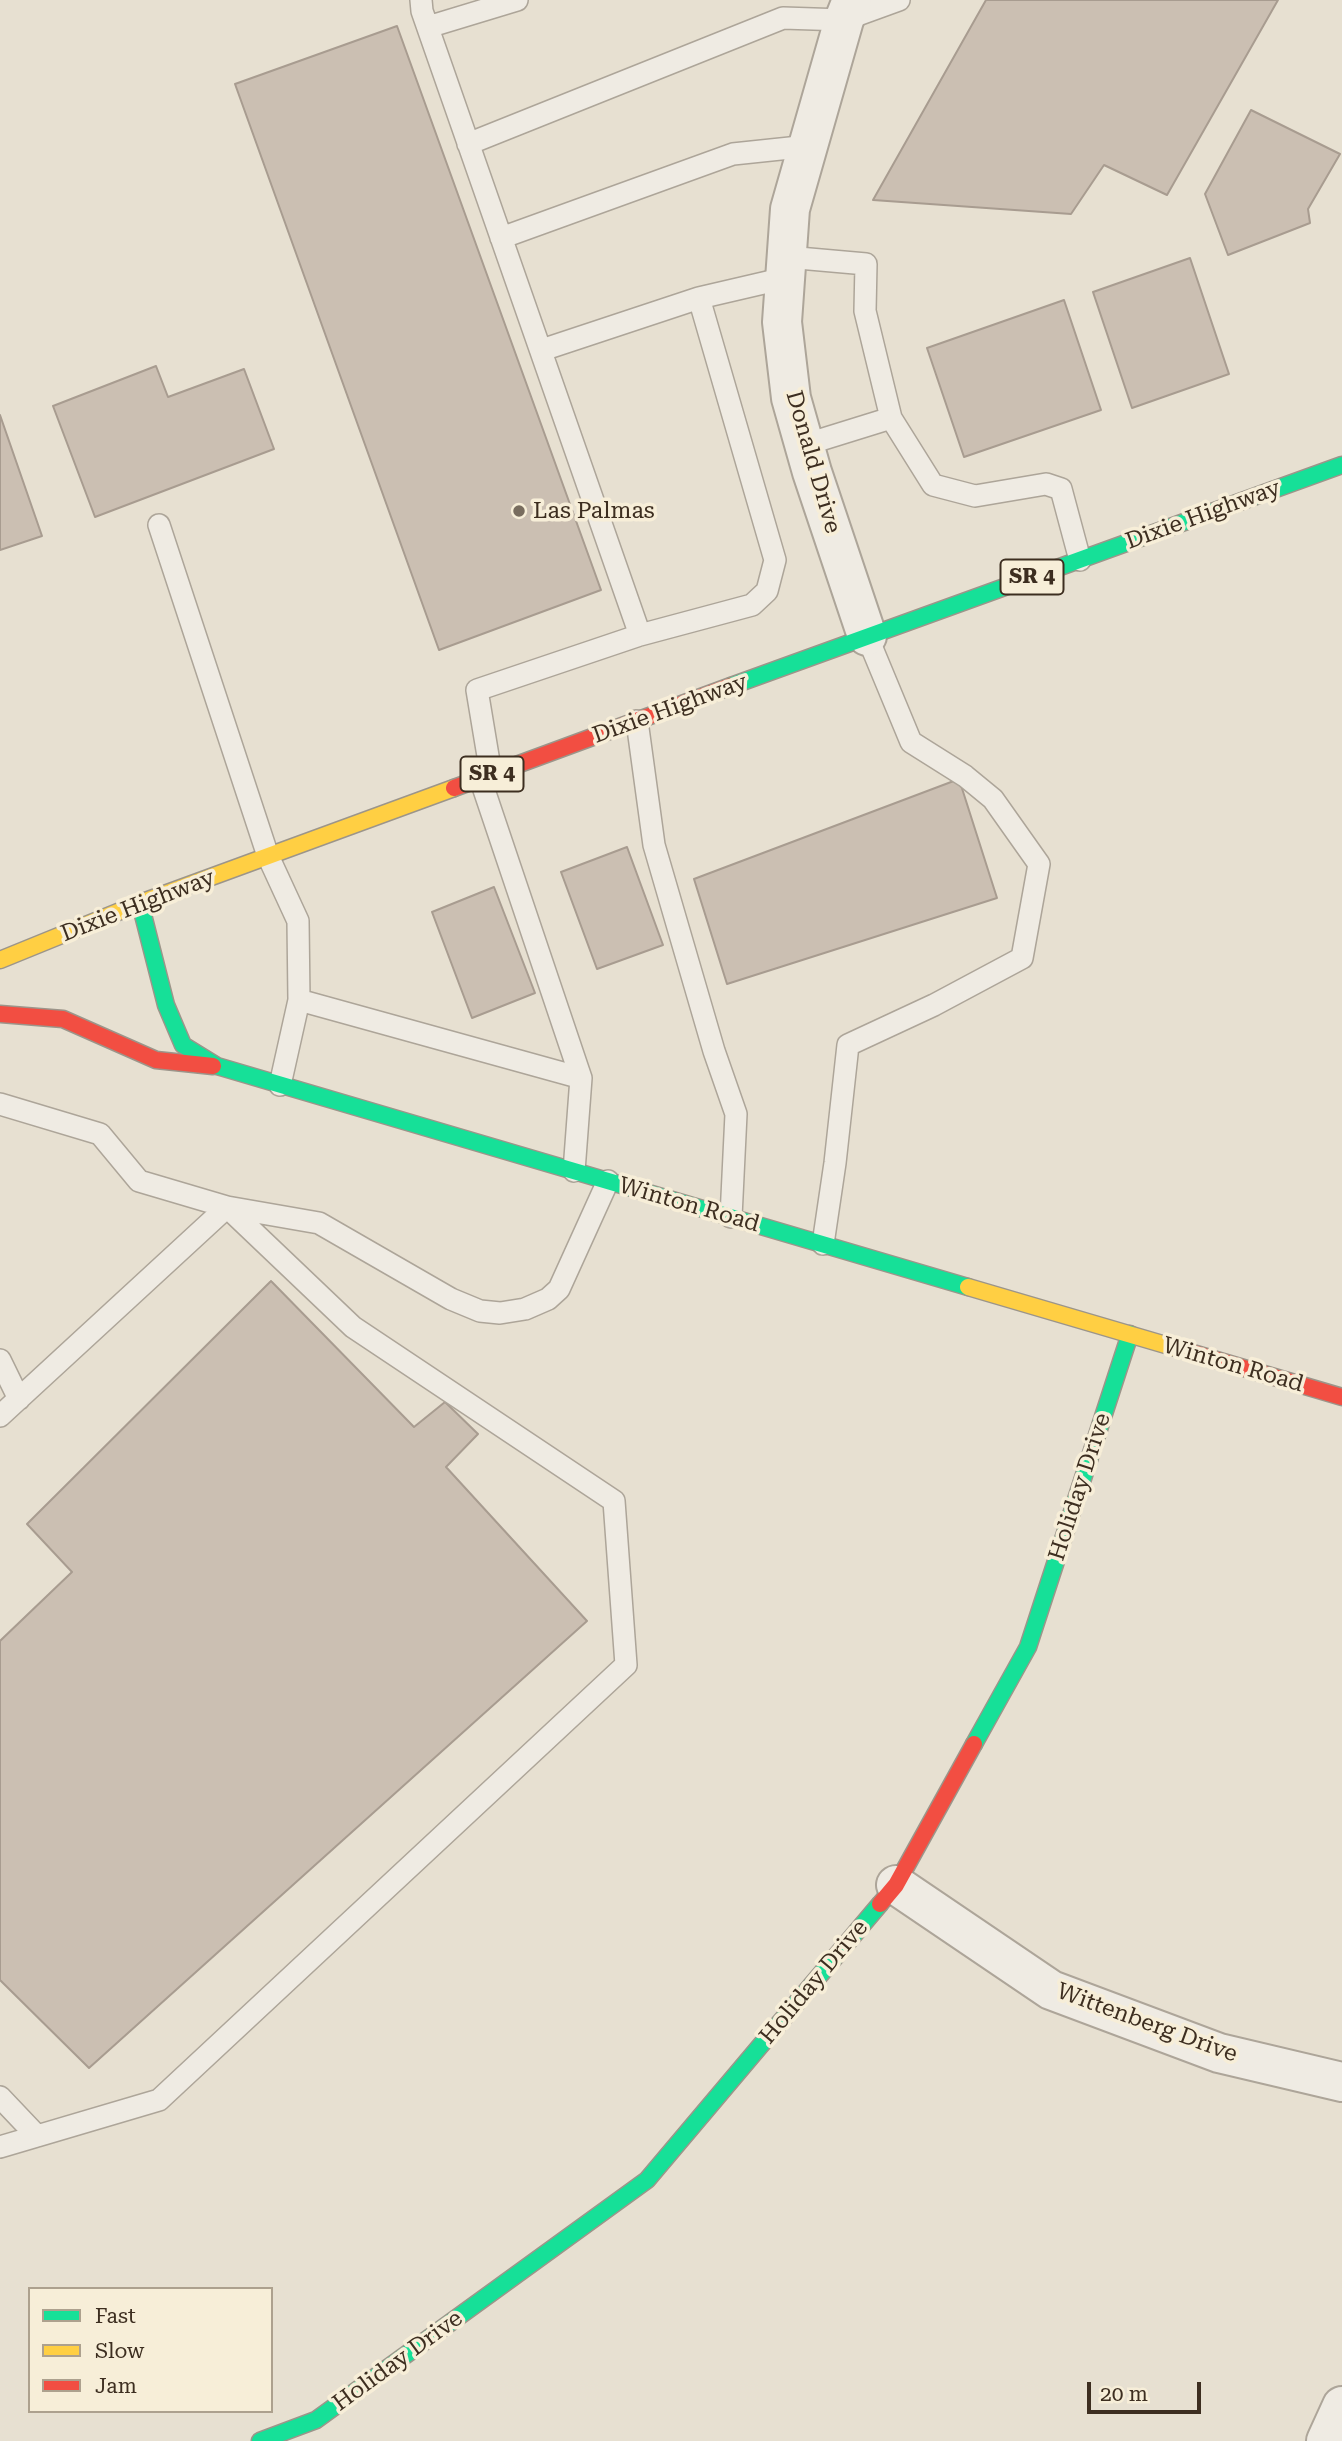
<!DOCTYPE html>
<html>
<head>
<meta charset="utf-8">
<style>
	body { margin:0 }
	#map { position:relative; width:1342px; height:2441px; overflow:hidden; background:#e7e0d1; font-family:"Roboto Serif",serif }
	canvas { display:block }
	.legend { position:absolute; left:28px; top:2287px; width:245px; height:126px; box-sizing:border-box; background:#f7eed8; border:2px solid #ada18e; margin:0; padding:9px 12px; list-style:none; font-size:21px; color:#3d2e20 }
	.legend li { display:flex; align-items:center; gap:14px; height:35px }
	.legend b { width:35px; border:2px solid #ada18e }
	.scale { position:absolute; left:1087px; top:2382px; width:114px; height:32px; box-sizing:border-box; border:4px solid #3d2e20; border-top:0; padding-left:9px; font-size:21px; line-height:24px; white-space:nowrap; color:#3d2e20; -webkit-text-stroke:5px #f7eed8; paint-order:stroke }
</style>
</head>
<body>
<div id="map">
<canvas width="1342" height="2441"></canvas>
<ul class="legend">
<li><b style="height:9px;background:#16e098"></b>Fast</li>
<li><b style="height:9px;background:#ffcf43"></b>Slow</li>
<li><b style="height:9px;background:#f24e42"></b>Jam</li>
</ul>
<div class="scale">20 m</div>
</div>
<script>
const g = document.querySelector('canvas').getContext('2d');
g.lineJoin = 'round';
function paint(path, color) {
  g.fillStyle = color;
  g.fill(path, 'evenodd');
}
function poly(rows) {
  const path = new Path2D();
  for (const r of rows) {
    path.moveTo(r[0], r[1]);
    for (let i = 2; i < r.length; i += 2) path.lineTo(r[i], r[i + 1]);
  }
  return path;
}
function trace(path, color, width, dash) {
  g.strokeStyle = color;
  g.lineWidth = width;
  g.lineCap = dash ? 'butt' : 'round';
  g.setLineDash(dash || []);
  g.stroke(path);
}
function drawText(font, color, halo, rows, align = 'center') {
  g.font = font + ' "Roboto Serif",serif';
  g.lineWidth = 7;
  g.setLineDash([]);
  g.textBaseline = 'middle';
  g.strokeStyle = halo;
  g.fillStyle = color;
  for (const [text, x, y, turn = 0] of rows) {
    g.save();
    g.translate(x, y);
    g.rotate((+turn || 0) * Math.PI / 180);
    g.textAlign = isNaN(turn) ? turn : align;
    if (halo) g.strokeText(text, 0, 0);
    g.fillText(text, 0, 0);
    g.restore();
  }
}
const building = poly([
	[986,0,1278,0,1167,195,1104,165,1071,214,873,200,986,0],
	[397,26,601,590,439,650,235,84,397,26],
	[1251,110,1340,154,1308,209,1310,223,1228,255,1205,194,1251,110],
	[1190,258,1229,374,1132,408,1093,292,1190,258],
	[1064,300,1101,410,964,457,927,348,1064,300],
	[156,366,168,397,244,369,274,449,95,517,53,406,156,366],
	[0,415,42,536,0,550,0,415],
	[959,779,997,898,727,984,694,879,959,779],
	[627,847,663,945,597,969,561,872,627,847],
	[494,887,535,993,472,1018,432,912,494,887],
	[271,1281,414,1427,445,1402,478,1434,446,1467,587,1621,89,2068,0,1980,0,1641,72,1572,27,1524,271,1281]
]);
const lane = poly([
	[421,0,422,11,640,635,477,690,491,774],
	[428,27,517,0],
	[468,144,783,18,844,20,899,0],
	[501,238,733,154,809,146],
	[787,257,866,264,865,311,891,418,804,445],
	[542,350,699,298,785,278],
	[891,418,933,485,975,496,1046,484,1061,489,1080,560],
	[159,525,268,856,298,921,299,1000,280,1085],
	[640,635,752,605,767,591,775,560,699,298],
	[637,721,654,845,714,1051,736,1114,731,1217],
	[480,778,581,1078,574,1171],
	[299,1000,581,1078],
	[0,1104,100,1134,139,1181,227,1207,353,1327,614,1501,626,1665,159,2100,0,2147],
	[823,1244,835,1163,848,1045,934,1005,1022,958,1039,864,993,799,965,776,911,742,867,636],
	[0,1360,19,1399],
	[0,1416,227,1207,319,1223,451,1299,480,1311,500,1313,525,1309,548,1299,559,1289,608,1181],
	[0,2097,37,2136]
]);
const street = poly([
	[852,0,844,20,790,209,782,322,791,398,812,472,867,636],
	[896,1885,1051,1990,1219,2053,1342,2082],
	[1326,2441,1342,2406]
]);
const fast = poly([
	[731,686,1342,465],
	[140,903,166,1005,183,1045,217,1066,968,1287],
	[974,1744,1028,1647,1130,1334],
	[260,2441,316,2420,647,2180,880,1904]
]);
const slow = poly([
	[0,960,140,903,454,788],
	[968,1287,1176,1348]
]);
const jam = poly([
	[454,788,731,686],
	[0,1014,63,1019,156,1060,213,1066],
	[1176,1348,1342,1397],
	[880,1904,896,1885,974,1744]
]);
const markers = [
	[519,511,7,"#786c5e"]
];
const shields = [
	[1032,577,63],
	[492,774,63]
];
const shieldNames = [
	["SR 4",1032,577],
	["SR 4",492,774]
];
const streetNames = [
	["Donald Drive",813,462,74],
	["Dixie Highway",1203,515,-20],
	["Dixie Highway",670,709,-20],
	["Dixie Highway",138,906,-21],
	["Winton Road",689,1205,16],
	["Winton Road",1233,1365,16],
	["Holiday Drive",1080,1487,-72],
	["Holiday Drive",814,1982,-50],
	["Wittenberg Drive",1147,2023,20],
	["Holiday Drive",398,2361,-36]
];
const poiNames = [
	["Las Palmas",533,511]
];
paint(building, '#cbbfb2');
trace(building, '#a89c90', 2);
trace(lane, '#ada599', 24);
trace(street, '#ada599', 42);
trace(fast, '#9c958a', 19);
trace(slow, '#9c958a', 19);
trace(jam, '#9c958a', 19);
trace(lane, '#efebe3', 21);
trace(street, '#efebe3', 38);
trace(fast, '#16e098', 16);
trace(slow, '#ffcf43', 16);
trace(jam, '#f24e42', 16);
for (const [x, y, r, color] of markers) {
  const dot = new Path2D();
  dot.arc(x, y, r, 0, 2 * Math.PI);
  g.fillStyle = color;
  g.fill(dot);
  trace(dot, '#f7eed8', 2.5);
}
for (const [x, y, w] of shields) {
  const box = new Path2D();
  box.roundRect(x - w / 2, y - 17.5, w, 35, 5);
  g.fillStyle = '#f7eed8';
  g.fill(box);
  trace(box, '#3d2e20', 2);
}
drawText('bold 21px', '#3d2e20', null, shieldNames);
drawText('23px', '#3d2e20', '#f7eed8', streetNames);
drawText('23px', '#3d2e20', '#f7eed8', poiNames, 'left');
</script>
</body>
</html>
